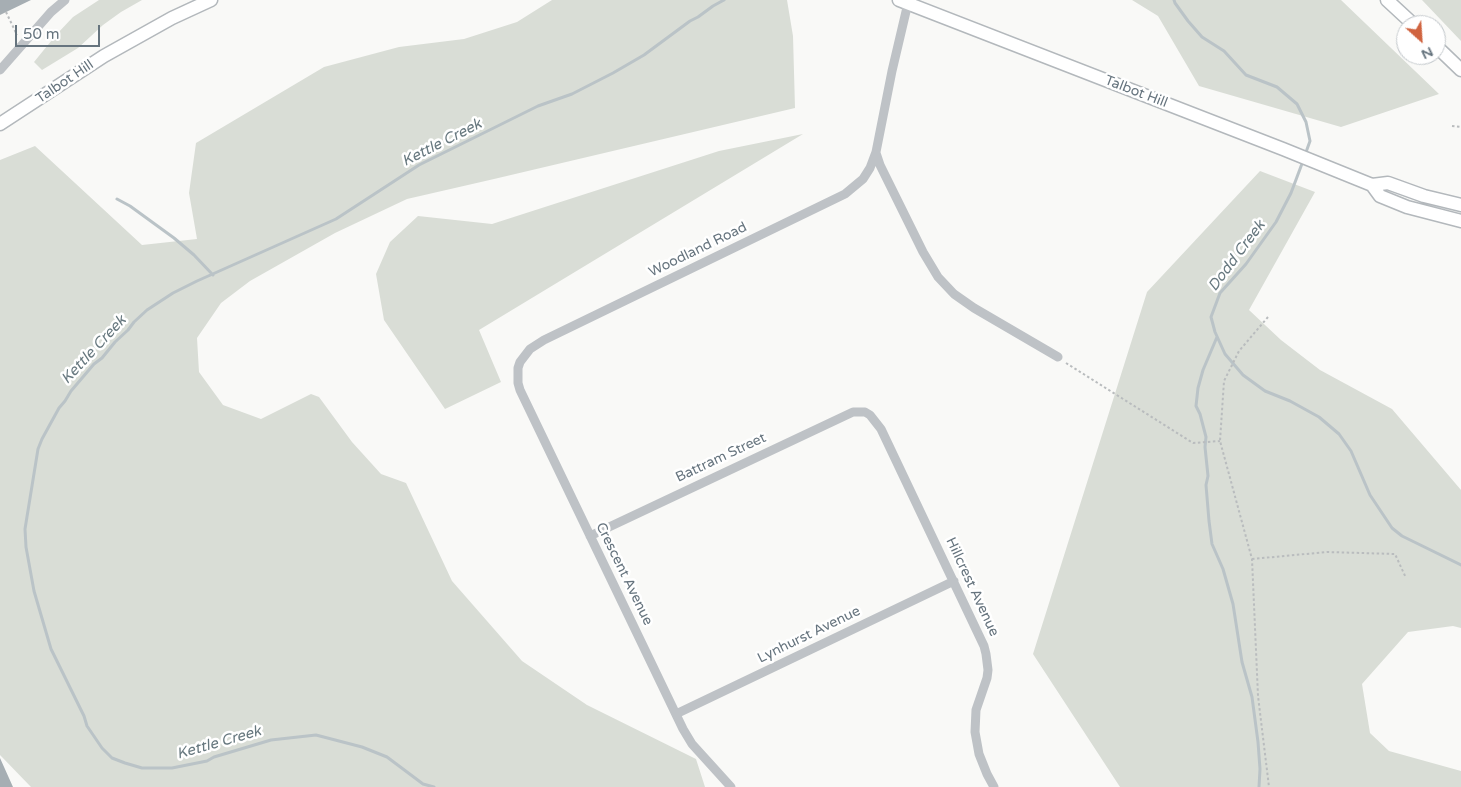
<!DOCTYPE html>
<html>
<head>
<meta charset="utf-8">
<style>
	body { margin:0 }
	#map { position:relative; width:1461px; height:787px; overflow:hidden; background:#f9f9f7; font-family:"Varela Round",sans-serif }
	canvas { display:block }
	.north { position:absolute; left:1396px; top:15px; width:50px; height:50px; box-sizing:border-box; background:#fff; border:1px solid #c2c7cb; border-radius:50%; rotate:154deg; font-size:14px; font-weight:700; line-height:20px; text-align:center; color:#66747e }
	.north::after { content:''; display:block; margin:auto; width:18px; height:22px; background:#d06440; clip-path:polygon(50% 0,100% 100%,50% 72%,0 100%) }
	.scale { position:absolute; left:15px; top:25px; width:85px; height:22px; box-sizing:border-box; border:2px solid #66747e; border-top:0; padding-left:6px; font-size:15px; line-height:18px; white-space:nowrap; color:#66747e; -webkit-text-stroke:4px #fff; paint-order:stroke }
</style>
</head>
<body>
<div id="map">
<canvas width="1461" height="787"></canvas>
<div class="north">N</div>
<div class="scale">50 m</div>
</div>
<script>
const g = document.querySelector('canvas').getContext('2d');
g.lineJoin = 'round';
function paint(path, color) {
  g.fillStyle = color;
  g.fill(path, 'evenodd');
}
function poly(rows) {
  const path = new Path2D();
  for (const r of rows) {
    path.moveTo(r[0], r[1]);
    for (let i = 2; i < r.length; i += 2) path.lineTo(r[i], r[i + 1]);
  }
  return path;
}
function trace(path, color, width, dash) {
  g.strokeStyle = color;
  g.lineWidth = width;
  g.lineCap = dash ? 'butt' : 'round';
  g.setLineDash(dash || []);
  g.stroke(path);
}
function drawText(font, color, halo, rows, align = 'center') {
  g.font = font + ' "Varela Round",sans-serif';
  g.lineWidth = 5;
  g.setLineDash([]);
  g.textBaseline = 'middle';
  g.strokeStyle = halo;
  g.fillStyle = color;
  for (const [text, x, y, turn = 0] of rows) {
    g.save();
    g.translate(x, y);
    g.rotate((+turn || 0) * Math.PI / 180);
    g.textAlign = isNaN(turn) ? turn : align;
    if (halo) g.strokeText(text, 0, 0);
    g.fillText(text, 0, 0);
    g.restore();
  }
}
const green = poly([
	[99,0,142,0,121,12,103,25,78,48,42,70,34,62,56,35,73,17],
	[552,0,787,0,793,36,795,108,494,179,407,199,335,233,250,281,221,303,197,338,199,372,223,405,261,419,311,394,319,397,352,442,381,474,406,483,452,581,522,661,587,705,696,759,705,787,31,787,0,755,0,160,35,146,142,245,197,239,189,193,196,143,324,67,399,47,464,39,517,22],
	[1132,0,1341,0,1439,94,1341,127,1199,86,1158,16],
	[1422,0,1461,0,1461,41],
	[803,134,479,330,501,382,445,409,384,320,376,274,390,242,418,216,492,224,719,151],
	[1260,171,1315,192,1249,310,1281,340,1320,370,1392,409,1461,490,1461,628,1453,626,1408,632,1362,684,1370,733,1389,751,1461,771,1461,787,1120,787,1033,654,1147,292]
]);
const stream = poly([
	[1174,0,1175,3,1188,21,1202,37,1224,51,1246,75,1277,87,1297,104,1306,122,1310,141,1305,155],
	[1303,161,1291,193,1276,222,1246,264,1220,293,1211,317,1215,332,1225,354,1243,375,1265,391,1290,401,1319,417,1339,434,1351,451,1370,495,1392,528,1402,536,1461,565],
	[117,199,130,206,174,238,194,255,213,275],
	[1217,337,1203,370,1198,388,1196,406,1200,414,1206,437,1205,447,1208,476,1206,485,1209,521,1212,544,1223,569,1233,604,1242,662,1252,697,1258,742,1260,769,1259,787],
	[434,787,423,784,387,757,362,747,316,735,271,740,214,757,207,761,172,768,142,768,125,763,112,758,102,748,87,726,84,716,51,649,34,591,26,547,25,529,38,449,42,439,59,408,65,401,71,391,94,364,102,358,115,342,128,330,134,322,147,310,173,293,197,281,336,219,419,165,538,106,572,94,613,73,644,55,690,21,698,17,713,6,724,0]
]);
const building = poly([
	[0,0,31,0,0,15],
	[0,758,13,787,0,787]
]);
const path = poly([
	[6,12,17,35],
	[1452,126,1461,127],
	[1268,317,1239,351,1224,381,1220,441,1252,559,1258,696,1269,787],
	[1066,363,1193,443,1220,441],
	[1252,559,1327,552,1395,554,1406,578]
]);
const minor = poly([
	[0,70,51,12,65,0],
	[876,153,880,165,923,252,938,277,954,294,974,308,1058,357],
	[590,536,853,412,865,412,870,415,881,429,984,646,986,654,988,670,987,678,976,710,975,732,979,754,987,774,994,787],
	[676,714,954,581],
	[731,787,692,744,683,729,520,390,518,383,518,368,520,362,530,349,544,340,845,194,863,179,870,168,876,152,892,71,908,3]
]);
const secondary = poly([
	[899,0,1283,149,1372,185,1388,183,1424,196,1461,205],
	[1387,0,1414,25],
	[1436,46,1461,70],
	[0,124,104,56,172,18,211,0],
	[1372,185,1380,196,1407,207,1461,221]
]);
const streetNames = [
	["Talbot Hill",65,82,-34],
	["Talbot Hill",1136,92,21],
	["Woodland Road",698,250,-26],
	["Battram Street",721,458,-25],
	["Crescent Avenue",624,574,64],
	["Hillcrest Avenue",972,587,65],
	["Lynhurst Avenue",809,635,-26]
];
const waterNames = [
	["Kettle Creek",442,143,-27],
	["Dodd Creek",1237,256,-53],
	["Kettle Creek",94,350,-47],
	["Kettle Creek",219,743,-16]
];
paint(green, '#d9ddd6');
trace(stream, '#bac3c7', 3);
paint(building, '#a6aeb3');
trace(secondary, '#b3b8bc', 15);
trace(path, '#b9bcbe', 2, [2.5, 2.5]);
trace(minor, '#bec2c6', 9);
trace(secondary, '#fff', 12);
drawText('14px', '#66747e', '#fff', streetNames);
drawText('italic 15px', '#67787f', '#fff', waterNames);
</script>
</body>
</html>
